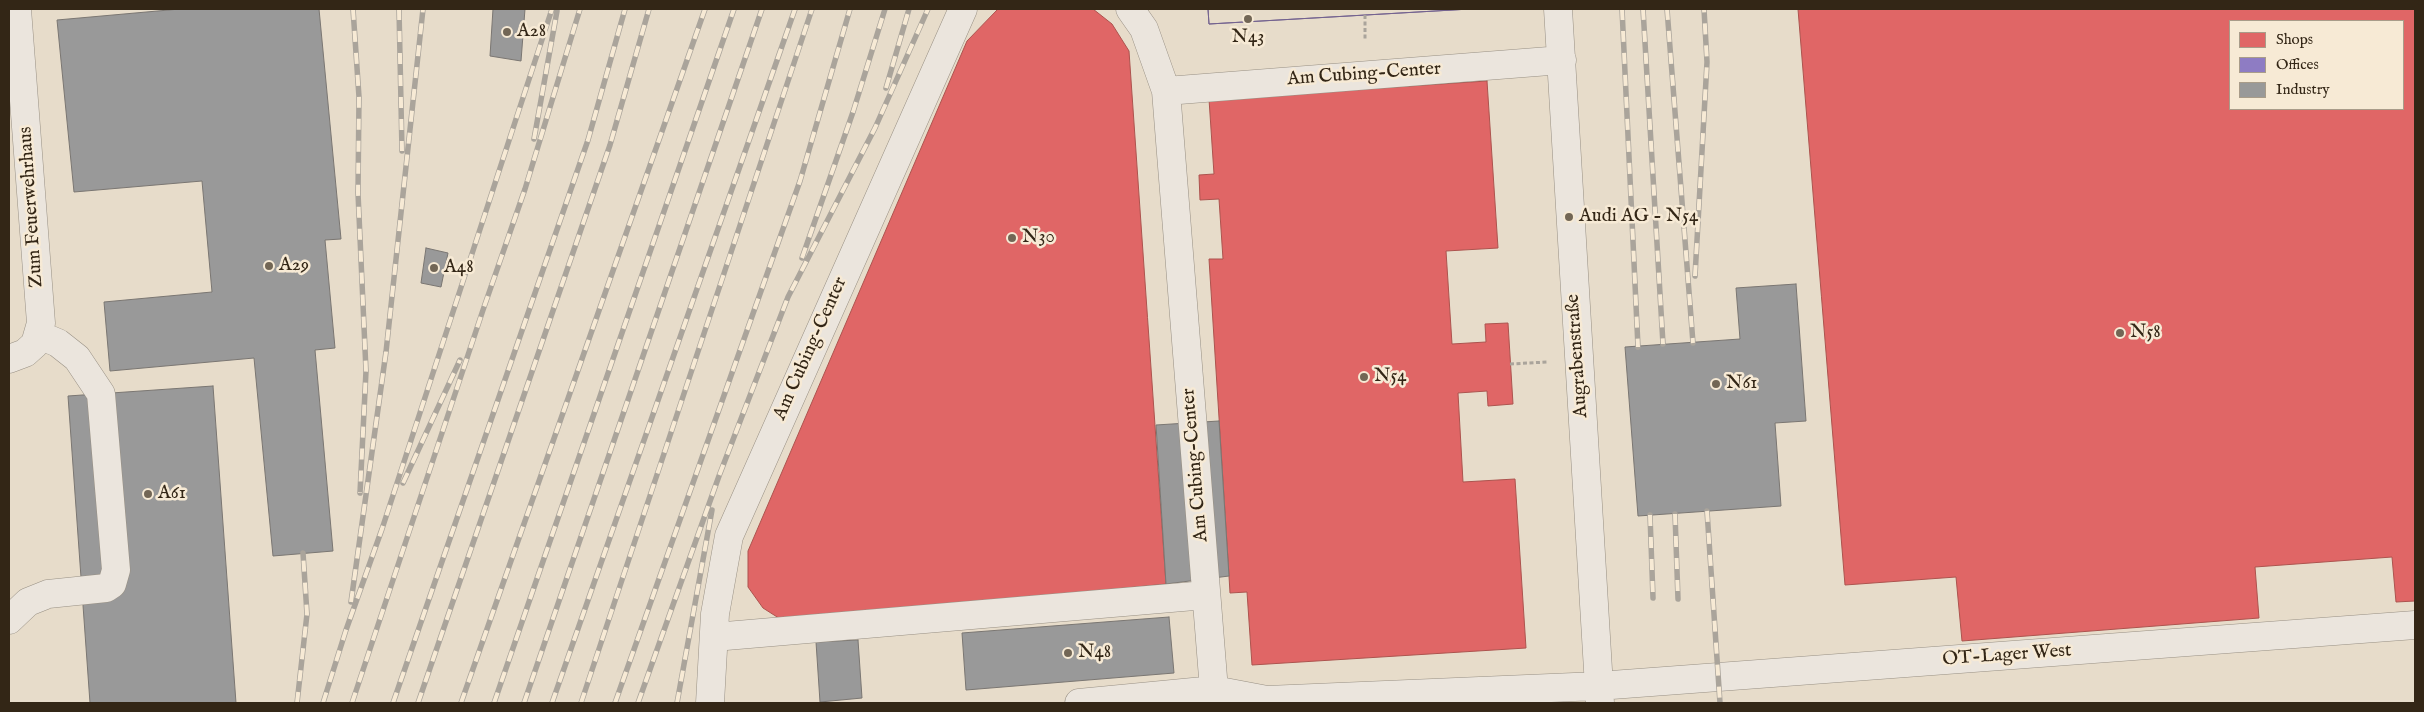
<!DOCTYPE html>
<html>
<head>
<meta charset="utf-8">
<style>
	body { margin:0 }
	#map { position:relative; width:2424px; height:712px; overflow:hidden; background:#e7dcca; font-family:"IM FELL English",serif }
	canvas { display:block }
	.frame { position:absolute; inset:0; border:10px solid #332616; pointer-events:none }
	.legend { position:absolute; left:2229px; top:20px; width:175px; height:90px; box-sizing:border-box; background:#f7ead5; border:1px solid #a99c89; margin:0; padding:6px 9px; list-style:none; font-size:15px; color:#332616 }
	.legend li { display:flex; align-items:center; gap:10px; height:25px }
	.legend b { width:25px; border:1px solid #a99c89 }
</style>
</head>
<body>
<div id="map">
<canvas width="2424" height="712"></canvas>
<div class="frame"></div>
<ul class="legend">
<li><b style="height:14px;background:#e06666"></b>Shops</li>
<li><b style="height:14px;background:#8e7cc3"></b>Offices</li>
<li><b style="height:14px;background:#999"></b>Industry</li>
</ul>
</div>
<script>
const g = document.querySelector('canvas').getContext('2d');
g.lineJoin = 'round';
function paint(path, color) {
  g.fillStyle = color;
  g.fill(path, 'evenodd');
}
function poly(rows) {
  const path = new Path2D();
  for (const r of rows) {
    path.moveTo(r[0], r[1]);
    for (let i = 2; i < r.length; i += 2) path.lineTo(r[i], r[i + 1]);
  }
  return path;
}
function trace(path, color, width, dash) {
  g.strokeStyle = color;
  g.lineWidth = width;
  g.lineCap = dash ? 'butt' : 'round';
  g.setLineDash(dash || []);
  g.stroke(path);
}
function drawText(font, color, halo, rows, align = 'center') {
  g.font = font + ' "IM FELL English",serif';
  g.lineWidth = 5;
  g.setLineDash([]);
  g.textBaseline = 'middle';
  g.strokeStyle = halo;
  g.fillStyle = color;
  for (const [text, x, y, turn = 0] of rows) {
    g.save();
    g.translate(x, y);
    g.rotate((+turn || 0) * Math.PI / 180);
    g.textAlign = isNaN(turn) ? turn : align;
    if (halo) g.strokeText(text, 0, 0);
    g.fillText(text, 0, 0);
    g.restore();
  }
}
const shops = poly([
	[998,9,1093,9,1112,24,1129,51,1166,584,785,622,763,608,748,587,748,551,967,41,998,9],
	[1798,9,2415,9,2415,601,2396,602,2392,557,2255,567,2259,618,1962,641,1956,577,1845,585,1798,9],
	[2230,21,2403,21,2403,109,2230,109,2230,21],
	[1487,81,1498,248,1446,251,1452,344,1486,342,1485,324,1508,323,1513,404,1488,406,1487,391,1458,393,1463,482,1515,479,1526,648,1252,665,1247,592,1230,593,1229,576,1209,259,1223,259,1219,199,1200,200,1199,175,1214,174,1209,99,1487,81]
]);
const offices = poly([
	[1208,9,1470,9,1209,24,1208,9],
	[1208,9,1470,9,1209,24,1208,9]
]);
const industry = poly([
	[180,9,319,9,341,239,325,240,335,348,315,350,333,551,273,556,254,358,110,371,104,302,212,292,202,181,74,192,57,20,180,9],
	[493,9,525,9,521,61,490,56,493,9],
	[426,248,448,253,441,287,421,283,426,248],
	[1796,284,1806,421,1775,423,1781,506,1638,516,1625,347,1740,339,1736,288,1796,284],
	[213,386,236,703,90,703,68,396,213,386],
	[1219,421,1229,576,1166,584,1156,425,1219,421],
	[1169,617,1174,673,966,690,962,633,1169,617],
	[858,640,862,698,820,702,816,642,858,640]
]);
const path = poly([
	[1365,15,1365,41],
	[1510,364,1547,362]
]);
const minor = poly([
	[1130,9,1144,29,1166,91,1562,60],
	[1558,9,1600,703],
	[1166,91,1214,690],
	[9,359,25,353,35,344,41,323,17,9],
	[9,620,28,602,48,594,106,588,112,584,116,570,101,394,77,358,58,343,39,335],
	[714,637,1206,595],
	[710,703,715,614,729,536,963,9],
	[1079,703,1214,690,1267,700,1598,686,2415,625]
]);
const rail = poly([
	[353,9,359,97,358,193,366,371,360,493],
	[399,9,402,151],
	[1622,9,1638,347],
	[1643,9,1663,344],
	[1667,9,1693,343],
	[886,88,909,9],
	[534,139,557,11],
	[802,258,853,112,885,9],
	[1695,276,1707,62,1704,9],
	[403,483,460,360],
	[1707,511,1720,703],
	[1675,514,1678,599],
	[1650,515,1653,598],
	[351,602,386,352,423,9],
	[297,703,307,614,303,553],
	[323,703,346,630,382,529,552,9],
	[352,703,483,310,525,189,580,9],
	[393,703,588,140,625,9],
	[418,703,610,145,649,9],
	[461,703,705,9],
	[494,703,734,9],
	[524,703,762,9],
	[552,703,795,9],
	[581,703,812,9],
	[615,703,800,181,850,9],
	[638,703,719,476,788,297,875,128,928,9],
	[677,703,712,510]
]);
const markers = [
	[1248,19,5,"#726655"],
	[507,32,5,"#726655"],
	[1569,217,5,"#726655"],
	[1012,238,5,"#726655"],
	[269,266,5,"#726655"],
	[434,268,5,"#726655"],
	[2120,333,5,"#726655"],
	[1364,377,5,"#726655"],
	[1716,384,5,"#726655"],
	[148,494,5,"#726655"],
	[1068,653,5,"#726655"]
];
const poiNames = [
	["A28",517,32],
	["N43",1248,38,"center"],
	["Audi AG - N54",1579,217],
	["N30",1022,238],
	["A29",279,266],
	["A48",444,268],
	["N58",2130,333],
	["N54",1374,377],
	["N61",1726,384],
	["A61",158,494],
	["N48",1078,653]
];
const streetNames = [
	["Am Cubing-Center",1364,75,-4],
	["Zum Feuerwehrhaus",32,207,-94],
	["Am Cubing-Center",811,349,-66],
	["Augrabenstraße",1578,356,-94],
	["Am Cubing-Center",1196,465,-95],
	["OT-Lager West",2007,656,-4]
];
paint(shops, '#e06666');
trace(shops, '#ac534e', 1);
paint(offices, '#8e7cc3');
trace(offices, '#73628f', 1);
paint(industry, '#999');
trace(industry, '#7a7672', 1);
trace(minor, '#989084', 29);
trace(path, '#aaa49b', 3, [4, 2.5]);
trace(minor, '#ebe5dd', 28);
trace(rail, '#aaa49b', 5.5);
trace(rail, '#f7ead5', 4, [11]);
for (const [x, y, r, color] of markers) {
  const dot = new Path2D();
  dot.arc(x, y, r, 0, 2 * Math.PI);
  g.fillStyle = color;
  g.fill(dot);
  trace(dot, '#f7ead5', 2);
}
drawText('19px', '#332616', '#f7ead5', poiNames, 'left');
drawText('19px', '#332616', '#f7ead5', streetNames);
</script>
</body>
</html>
